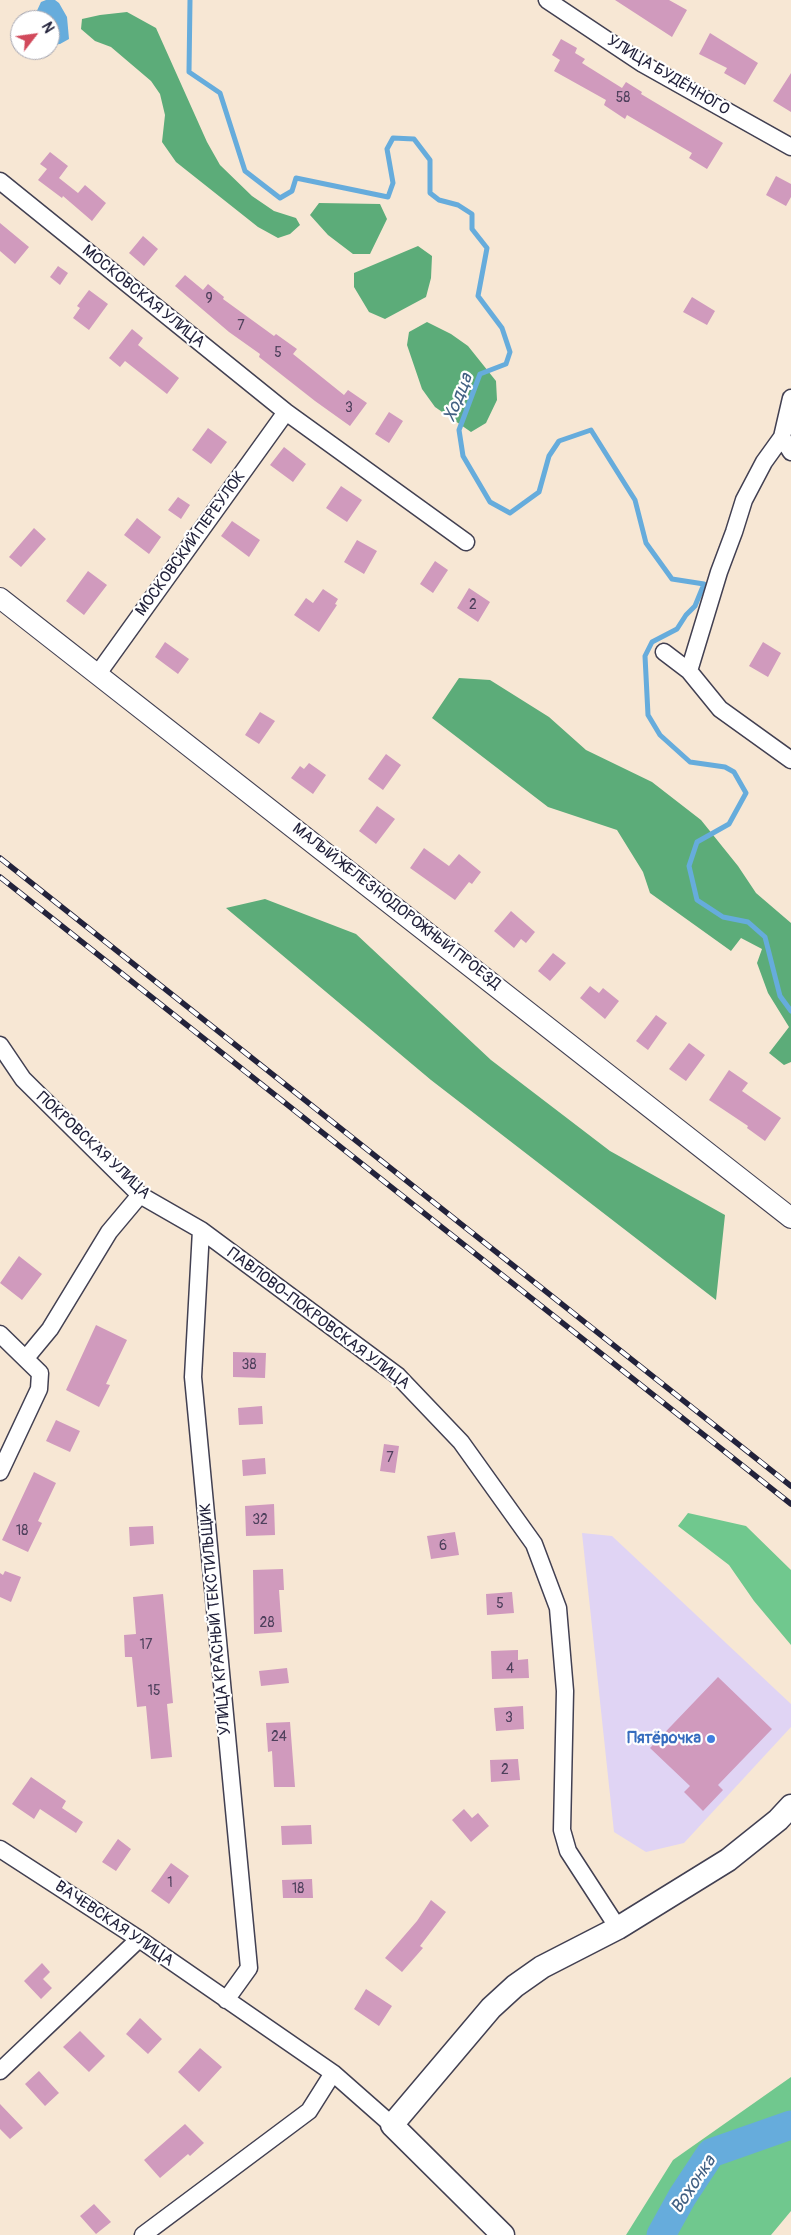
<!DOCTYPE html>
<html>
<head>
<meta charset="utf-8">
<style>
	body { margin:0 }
	#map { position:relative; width:791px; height:2235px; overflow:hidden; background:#f7e7d4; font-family:Pangolin,sans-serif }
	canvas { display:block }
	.north { position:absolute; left:10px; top:10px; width:50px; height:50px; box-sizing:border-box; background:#fff; border:1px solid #a7a7b1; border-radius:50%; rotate:60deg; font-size:14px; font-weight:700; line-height:20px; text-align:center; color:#22223b }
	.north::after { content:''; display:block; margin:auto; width:18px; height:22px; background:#d1495b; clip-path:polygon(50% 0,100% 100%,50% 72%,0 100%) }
</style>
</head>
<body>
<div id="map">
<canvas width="791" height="2235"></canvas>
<div class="north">N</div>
</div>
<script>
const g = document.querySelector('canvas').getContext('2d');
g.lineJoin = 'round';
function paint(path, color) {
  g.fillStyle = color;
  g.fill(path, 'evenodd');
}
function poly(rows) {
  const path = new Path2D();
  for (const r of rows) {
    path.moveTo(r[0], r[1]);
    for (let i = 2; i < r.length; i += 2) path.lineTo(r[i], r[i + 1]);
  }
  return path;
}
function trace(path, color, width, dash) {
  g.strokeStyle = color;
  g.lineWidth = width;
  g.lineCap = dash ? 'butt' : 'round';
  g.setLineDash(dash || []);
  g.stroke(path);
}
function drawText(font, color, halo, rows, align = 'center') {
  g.font = font + ' Pangolin,sans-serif';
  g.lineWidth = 4.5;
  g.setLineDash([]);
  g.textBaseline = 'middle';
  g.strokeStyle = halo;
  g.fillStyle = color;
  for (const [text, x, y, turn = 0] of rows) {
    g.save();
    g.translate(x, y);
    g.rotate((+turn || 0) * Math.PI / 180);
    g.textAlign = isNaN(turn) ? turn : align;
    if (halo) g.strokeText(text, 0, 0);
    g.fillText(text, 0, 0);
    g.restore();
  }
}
const built = poly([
	[582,1533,612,1536,791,1704,791,1727,684,1843,646,1852,614,1832]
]);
const green = poly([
	[688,1513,746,1526,791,1570,791,1645,754,1601,729,1565,678,1526],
	[791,2077,791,2211,771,2235,626,2235,673,2160]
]);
const forest = poly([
	[127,12,156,28,207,142,220,165,252,196,274,211,296,218,300,225,290,234,278,238,258,227,176,162,162,142,165,115,160,94,151,81,111,47,95,41,81,29,82,19,100,15],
	[319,203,380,204,387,219,370,254,353,254,328,235,310,215],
	[418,246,432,256,431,278,426,297,385,319,369,312,354,287,354,273],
	[427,322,451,334,468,346,496,381,497,400,486,423,471,432,435,407,422,389,407,345,409,332],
	[459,678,490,680,549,717,586,750,652,782,701,820,738,866,756,893,791,923,791,1062,784,1065,769,1053,789,1027,768,993,757,963,762,949,741,938,731,951,650,893,643,872,617,830,548,807,432,718],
	[265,899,356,934,491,1060,610,1151,725,1215,716,1300,431,1080,226,908]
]);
const water = poly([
	[46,0,55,0,59,3,67,17,69,39,60,44,50,45,50,20,35,20,34,17,41,2]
]);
const stream = poly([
	[190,0,189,72,220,93,245,171,280,198,292,191,296,178,388,197,393,183,387,149,393,138,414,139,430,160,430,193,439,200,458,205,472,214,472,229,487,248,478,296,502,328,510,352,506,364,480,374,459,430,463,456,490,502,510,513,539,492,549,456,559,441,591,430,635,500,646,543,672,579,704,584,695,606,686,615,677,629,652,642,645,656,648,715,660,735,690,762,725,767,734,772,746,793,729,824,697,842,689,866,697,900,723,917,748,922,765,937,780,996,791,1011]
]);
const river = poly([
	[661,2235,682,2197,711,2153,791,2125]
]);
const building = poly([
	[615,0,669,0,687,10,672,37],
	[710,33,758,63,745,85,724,73,727,68,699,54],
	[561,39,577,48,575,53,585,59,582,63,622,88,626,82,642,92,641,94,723,143,707,169,689,158,692,153,627,115,625,119,604,105,606,100,554,71,560,60,552,55],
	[791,73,791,112,773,101],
	[50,152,68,166,59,178,78,193,85,185,106,203,92,221,63,196,62,198,38,180,47,169,40,164],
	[776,176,791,184,791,197,786,206,766,195],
	[0,223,29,247,15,264,0,251],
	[143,236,158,249,144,266,129,253],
	[58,266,68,273,60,285,50,277],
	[185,275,203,290,208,284,224,297,223,299,274,336,276,334,297,349,293,354,344,395,348,390,367,403,350,426,315,401,259,357,260,354,229,332,175,286],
	[89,290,108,304,89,330,73,318,80,308,77,306],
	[692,297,715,311,707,325,683,312],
	[132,329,143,338,138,345,179,378,167,394,125,361,120,367,109,358],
	[389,412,403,421,389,443,375,434],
	[208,428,227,442,211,464,192,450],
	[284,447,306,464,293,482,270,465],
	[341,486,362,500,347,522,326,508],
	[178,497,190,505,181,519,168,510],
	[137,518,161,537,149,554,124,535],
	[232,521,260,540,249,557,221,536],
	[34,528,46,539,21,567,9,557],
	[357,540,377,551,364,574,344,562],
	[435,561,448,570,433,593,420,584],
	[88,571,107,585,84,615,66,601],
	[469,588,490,602,478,622,457,608],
	[323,589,338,599,335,604,337,605,319,632,294,615,306,598,313,603],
	[165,642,189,659,178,674,155,657],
	[763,642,781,653,768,677,749,666],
	[260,712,275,721,259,744,245,735],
	[386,754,401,765,383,790,368,779],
	[309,763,326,775,313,794,291,778,300,766,304,769],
	[377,806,395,819,376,844,359,831],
	[424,848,449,866,459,854,481,872,472,884,469,882,455,900,410,868],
	[511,911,535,932,526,943,521,939,514,948,494,931],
	[553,953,566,963,550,981,538,971],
	[590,986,599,993,603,988,619,1001,605,1019,580,998],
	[656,1015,667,1023,648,1050,636,1041],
	[689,1043,705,1055,686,1081,669,1069],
	[729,1070,748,1083,742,1091,781,1118,765,1141,747,1128,748,1126,709,1100],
	[19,1256,42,1274,22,1300,0,1283],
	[96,1325,127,1340,106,1384,110,1385,99,1407,66,1390],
	[233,1352,266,1353,265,1378,233,1377],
	[262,1406,263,1424,239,1425,238,1408],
	[56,1420,80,1431,70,1452,46,1441],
	[384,1444,399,1446,395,1473,380,1471],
	[265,1458,266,1474,243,1476,242,1460],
	[34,1472,56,1483,38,1521,42,1523,28,1552,2,1540],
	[274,1504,275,1535,246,1536,245,1506],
	[153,1526,154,1544,130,1546,129,1527],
	[455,1532,459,1555,431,1559,427,1536],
	[283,1569,284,1590,279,1590,282,1632,254,1634,253,1570],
	[5,1571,21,1577,11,1602,0,1597,0,1573,3,1575],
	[512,1592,514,1613,487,1615,486,1594],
	[163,1594,173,1703,167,1704,172,1757,151,1759,146,1706,137,1707,132,1657,125,1657,124,1635,136,1634,133,1597],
	[518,1650,518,1660,528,1659,529,1678,492,1679,491,1651],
	[287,1668,289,1683,261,1686,259,1671],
	[718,1677,772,1729,718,1785,723,1790,703,1811,684,1792,690,1786,650,1748],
	[523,1706,524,1729,496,1731,494,1708],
	[290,1722,295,1787,274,1787,272,1751,268,1752,266,1723],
	[518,1759,520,1780,491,1782,490,1760],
	[31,1777,66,1801,62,1808,83,1822,76,1833,40,1809,34,1819,12,1804],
	[464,1809,472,1818,478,1813,489,1826,471,1842,452,1820],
	[311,1825,312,1844,282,1845,281,1826],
	[118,1839,131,1849,116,1871,102,1862],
	[171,1863,189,1876,169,1904,151,1891],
	[312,1879,313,1898,283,1898,282,1880],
	[431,1900,446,1912,420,1946,423,1948,402,1972,385,1958,417,1921],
	[42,1963,50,1972,43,1979,52,1988,41,1999,24,1981],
	[366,1989,392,2006,379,2026,354,2009],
	[140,2018,162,2039,148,2054,126,2034],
	[80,2031,105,2056,89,2072,63,2047],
	[200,2048,222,2067,199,2092,178,2072],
	[39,2071,59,2093,45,2106,25,2084],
	[0,2104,23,2128,10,2139,0,2129],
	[185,2124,204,2143,190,2156,188,2154,160,2178,144,2160],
	[94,2204,111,2222,96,2234,80,2216]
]);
const minor = poly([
	[547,0,643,64,791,147],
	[0,181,286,412,466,542],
	[782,437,791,452],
	[664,652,689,671,720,709,791,760],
	[689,671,719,572,734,532,744,500,764,462,782,437,791,398],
	[97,675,286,412],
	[0,1045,23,1079,140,1195,201,1230,398,1376,461,1442,534,1544,558,1608,565,1691,562,1830,568,1851,618,1928],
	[201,1230,193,1377,249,1968,226,2000],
	[0,1334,40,1373,39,1389,0,1472],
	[26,1358,50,1329,109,1232,140,1195],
	[0,1849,139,1939,333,2073,392,2125],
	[0,2071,139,1939],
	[143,2235,309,2111,333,2073]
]);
const tertiary = poly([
	[0,598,791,1218]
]);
const secondary = poly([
	[503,2235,392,2125,491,2008,515,1986,542,1967,618,1928,728,1860,778,1820,791,1806]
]);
const rail = poly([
	[0,858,791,1486],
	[0,877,791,1504]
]);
const markers = [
	[711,1739,5,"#3f7fe0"]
];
const numberNames = [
	["58",623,98],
	["9",209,299],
	["7",241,326],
	["5",278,353],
	["3",349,408],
	["2",473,605],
	["38",249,1365],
	["7",390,1458],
	["32",260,1520],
	["18",22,1531],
	["6",443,1546],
	["5",500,1604],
	["28",267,1623],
	["17",146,1645],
	["4",510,1669],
	["15",154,1691],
	["3",509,1718],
	["24",279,1737],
	["2",505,1770],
	["1",170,1883],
	["18",298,1889]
];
const streetNames = [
	["УЛИЦА БУДЁННОГО",668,76,31],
	["МОСКОВСКАЯ УЛИЦА",143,297,39],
	["МОСКОВСКИЙ ПЕРЕУЛОК",191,544,-54],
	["МАЛЫЙ ЖЕЛЕЗНОДОРОЖНЫЙ ПРОЕЗД",396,907,38],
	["ПОКРОВСКАЯ УЛИЦА",93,1146,43],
	["ПАВЛОВО-ПОКРОВСКАЯ УЛИЦА",318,1319,37],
	["УЛИЦА КРАСНЫЙ ТЕКСТИЛЬЩИК",216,1619,-95],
	["ВАЧЕВСКАЯ УЛИЦА",114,1924,34]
];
const shopNames = [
	["Пятёрочка",701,1739]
];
const waterNames = [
	["Ходца",459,398,-68],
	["Вохонка",694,2185,-56]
];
paint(built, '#e0d4f4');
paint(green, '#70c88e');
paint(forest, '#5cac79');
paint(water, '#66acdc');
trace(stream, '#66acdc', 5);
trace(river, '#66acdc', 29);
paint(building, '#d09abd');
trace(minor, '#424052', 19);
trace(tertiary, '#424052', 22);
trace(secondary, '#424052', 25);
trace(minor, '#fff', 16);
trace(tertiary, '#fff', 20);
trace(secondary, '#fff', 22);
trace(rail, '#22223b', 5.5);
trace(rail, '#fff', 4, [11]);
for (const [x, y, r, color] of markers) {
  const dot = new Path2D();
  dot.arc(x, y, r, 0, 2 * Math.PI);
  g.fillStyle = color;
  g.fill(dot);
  trace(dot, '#fff', 2);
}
drawText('14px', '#4e405c', null, numberNames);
drawText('16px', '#22223b', '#fff', streetNames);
drawText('bold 16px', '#366cbe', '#fff', shopNames, 'right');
drawText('italic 18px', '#416083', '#fff', waterNames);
</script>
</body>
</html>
